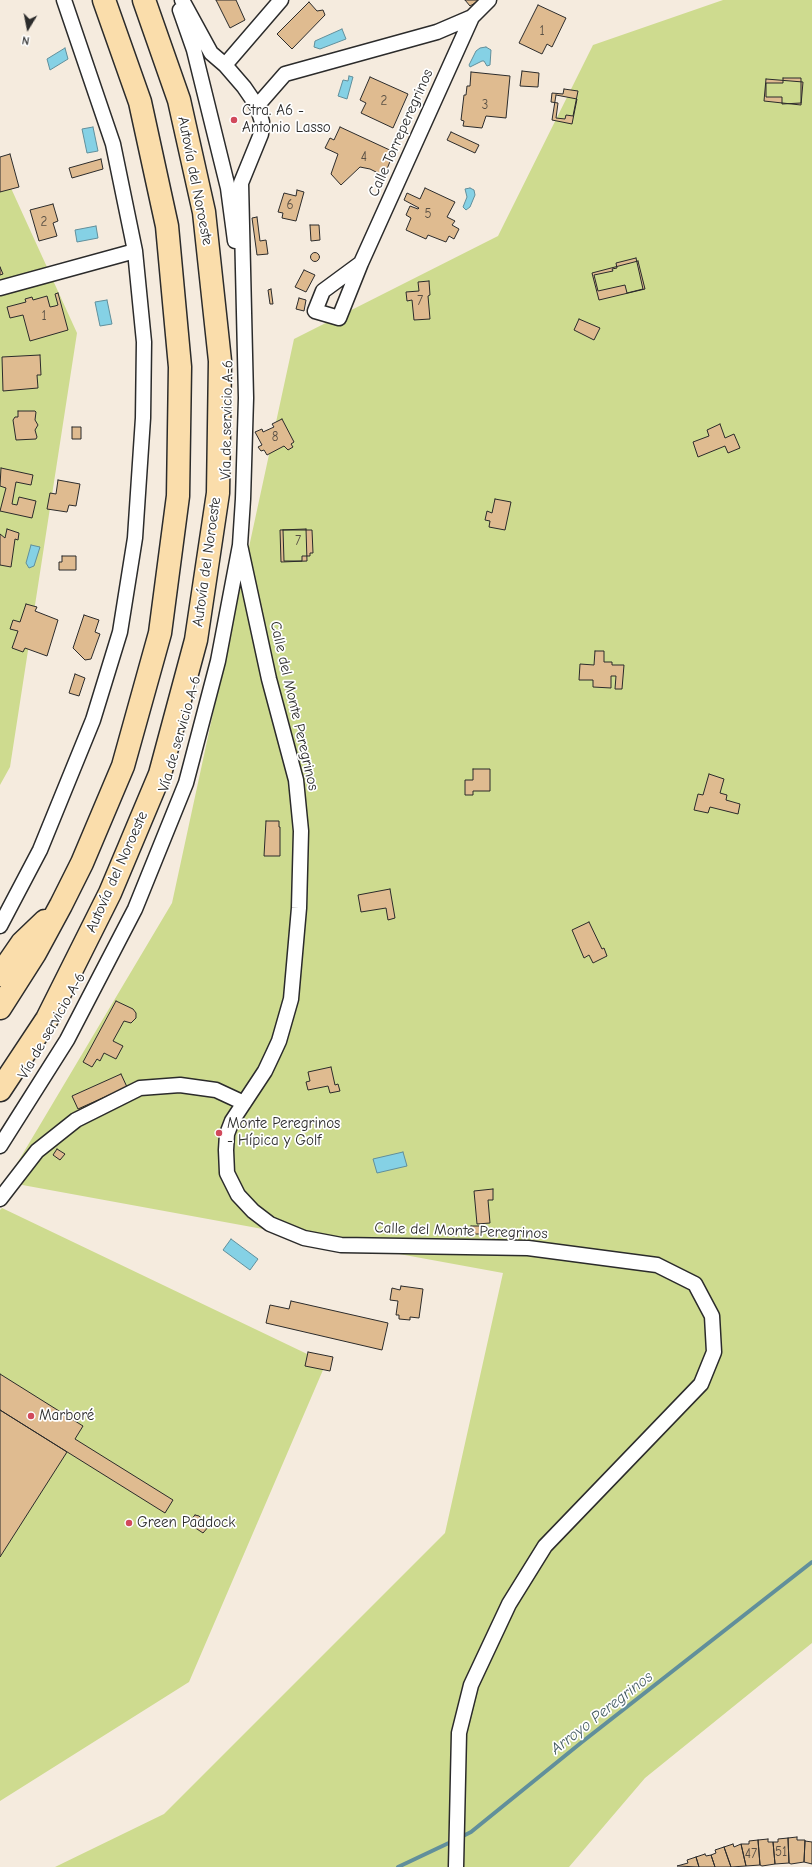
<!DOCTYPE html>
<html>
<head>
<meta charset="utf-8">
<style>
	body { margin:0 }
	#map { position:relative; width:812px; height:1867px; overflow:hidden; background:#f5ebde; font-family:"Comic Neue",sans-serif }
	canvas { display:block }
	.north { position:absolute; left:8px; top:8px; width:40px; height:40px; -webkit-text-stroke:3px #fff; paint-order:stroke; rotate:190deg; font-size:11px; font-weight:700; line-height:16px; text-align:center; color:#2b2b2b }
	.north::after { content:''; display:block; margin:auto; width:14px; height:18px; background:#2b2b2b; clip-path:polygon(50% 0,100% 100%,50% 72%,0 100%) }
</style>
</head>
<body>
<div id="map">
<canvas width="812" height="1867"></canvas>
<div class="north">N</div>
</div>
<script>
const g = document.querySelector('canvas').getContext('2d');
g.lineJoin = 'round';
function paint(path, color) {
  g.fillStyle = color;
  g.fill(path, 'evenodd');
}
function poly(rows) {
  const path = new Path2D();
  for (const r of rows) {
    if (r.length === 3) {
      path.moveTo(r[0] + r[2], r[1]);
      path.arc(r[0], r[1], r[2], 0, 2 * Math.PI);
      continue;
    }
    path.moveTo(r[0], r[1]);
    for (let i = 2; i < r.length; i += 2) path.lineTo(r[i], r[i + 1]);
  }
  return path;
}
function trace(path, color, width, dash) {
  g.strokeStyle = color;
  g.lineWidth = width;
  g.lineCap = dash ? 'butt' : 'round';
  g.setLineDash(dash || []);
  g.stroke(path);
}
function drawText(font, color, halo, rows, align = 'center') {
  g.font = font + ' "Comic Neue",sans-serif';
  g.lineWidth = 3.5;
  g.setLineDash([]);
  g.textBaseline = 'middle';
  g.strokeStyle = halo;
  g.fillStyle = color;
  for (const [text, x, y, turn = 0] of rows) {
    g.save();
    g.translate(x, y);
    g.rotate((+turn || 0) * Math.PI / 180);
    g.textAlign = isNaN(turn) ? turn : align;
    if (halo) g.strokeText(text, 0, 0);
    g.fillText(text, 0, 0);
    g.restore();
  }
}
const green = poly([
	[723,0,812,0,812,1643,645,1778,569,1867,55,1867,164,1814,445,1533,503,1273,6,1182,172,903,294,339,498,236,593,45],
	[0,164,77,333,10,767,0,785],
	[2,1208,326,1363,189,1682,0,1801,0,1210]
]);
const water = poly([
	[342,29,346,39,320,49,314,47,315,41,342,29],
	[486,47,491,50,490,65,487,66,484,61,482,61,470,67,469,65,476,51,480,48,486,47],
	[65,48,68,59,50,70,47,59,65,48],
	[349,76,353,77,347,99,338,96,343,80,348,81,349,76],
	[93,127,98,151,87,153,82,129,93,127],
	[470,188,474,190,475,195,470,207,466,210,463,207,467,197,465,189,470,188],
	[96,226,98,238,77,242,75,230,96,226],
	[107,300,112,324,100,326,95,302,107,300],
	[31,545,40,547,34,566,29,568,26,563,31,545],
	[403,1152,407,1166,377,1173,373,1159,403,1152],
	[231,1239,258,1259,250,1270,223,1250,231,1239]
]);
const stream = poly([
	[459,1838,471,1832,582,1742,812,1562],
	[398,1867,453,1841]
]);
const building = poly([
	[216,0,236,0,245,20,230,28,216,0],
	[465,0,480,0,470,6,465,0],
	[309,2,317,11,323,10,325,15,292,49,277,34,309,2],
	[538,5,566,18,552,47,547,44,542,54,519,43,538,5],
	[522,71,539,73,538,87,520,86,522,71],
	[471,72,510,76,506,118,486,116,482,128,463,126,464,121,461,120,464,95,466,95,467,86,470,86,471,72],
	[370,77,408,94,393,128,361,113,366,103,360,100,370,77],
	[783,78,801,78,801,103,782,104,782,97,766,97,766,83,783,83,783,78],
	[766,79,803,82,801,105,764,101,766,79],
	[564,89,578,91,573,116,566,115,565,119,556,118,558,103,551,102,552,93,563,94,564,89],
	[556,95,577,99,572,124,552,120,556,95],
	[340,127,394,152,384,176,370,169,360,167,341,185,331,174,338,154,325,148,330,138,334,140,340,127],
	[451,132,479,145,475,153,447,140,451,132],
	[10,154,19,187,0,192,0,157,10,154],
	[101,159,103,169,72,178,69,168,101,159],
	[425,188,455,202,447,217,455,221,452,225,459,229,454,239,449,236,446,242,428,235,426,239,406,230,411,218,406,215,410,206,418,209,419,208,404,200,407,193,420,199,425,188],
	[297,190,304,192,296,221,282,218,283,213,278,212,284,193,296,196,297,190],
	[53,204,58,221,53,223,57,236,39,241,30,210,53,204],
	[257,217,260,241,266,240,268,254,257,255,252,218,257,217],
	[310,225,319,225,320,240,311,241,310,225],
	[315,257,4.5],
	[636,258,643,289,627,293,625,285,598,291,594,275,613,271,612,269,617,268,616,263,636,258],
	[638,261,645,289,599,300,592,273,638,261],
	[0,267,3,274,0,275,0,267],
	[304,270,315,275,306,292,295,287,304,270],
	[429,281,430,295,428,296,430,319,414,320,412,300,407,301,406,292,419,291,418,282,429,281],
	[271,289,273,304,270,304,268,290,271,289],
	[58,293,68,330,30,341,23,315,10,318,7,307,26,302,25,299,32,297,33,300,47,296,50,307,55,306,58,305,55,294,58,293],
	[299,298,306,300,304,311,296,309,299,298],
	[579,319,600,328,594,340,574,330,579,319],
	[40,355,41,375,37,375,38,388,3,391,2,357,40,355],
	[18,411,35,411,36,412,35,420,38,425,35,430,37,437,36,439,16,440,13,420,15,417,18,417,18,411],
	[282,419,294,442,291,444,293,447,288,450,284,446,267,455,264,450,261,451,258,447,262,445,255,432,262,429,263,432,274,427,272,424,282,419],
	[720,424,725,438,734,434,740,448,728,453,725,446,698,457,693,442,709,436,707,430,720,424],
	[72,427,81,427,81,439,72,439,72,427],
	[1,468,33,475,31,485,16,482,12,504,17,505,19,497,36,501,32,518,0,511,6,488,0,486,1,468],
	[58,480,80,484,76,506,69,505,67,512,47,509,50,493,56,494,58,480],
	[495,499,511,502,505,530,489,527,490,521,485,520,487,511,492,513,495,499],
	[7,529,19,533,18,540,15,539,11,567,0,565,0,534,5,538,7,529],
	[306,529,307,561,281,562,280,530,306,529],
	[283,530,312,530,313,553,310,553,310,556,302,556,302,561,284,561,283,530],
	[62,556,76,556,76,570,59,570,59,562,62,562,62,556],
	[26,604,37,607,35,611,58,620,47,656,25,648,23,652,12,648,18,631,10,629,13,620,20,622,26,604],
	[84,615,99,620,95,632,100,634,91,659,85,660,73,648,84,615],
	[595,651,604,651,604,662,612,662,612,665,624,665,622,689,615,689,616,676,611,676,611,688,593,687,593,680,579,680,580,664,594,665,595,651],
	[75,674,85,678,79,696,69,693,75,674],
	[473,769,490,769,490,791,473,791,473,795,465,795,465,780,473,780,473,769],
	[709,774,724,779,720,793,727,795,726,800,740,804,738,814,710,807,708,813,694,810,698,794,703,795,709,774],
	[266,821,279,821,279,827,280,827,280,856,264,856,266,821],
	[390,889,395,918,388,920,386,908,361,912,358,895,390,889],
	[589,922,602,949,604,948,607,956,593,963,589,955,584,958,572,930,589,922],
	[116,1001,133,1009,136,1013,136,1018,131,1023,124,1021,113,1041,123,1046,116,1059,104,1053,100,1061,97,1059,92,1067,83,1062,116,1001],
	[331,1067,335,1085,338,1084,340,1091,330,1093,328,1086,308,1090,306,1082,310,1081,308,1072,331,1067],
	[121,1074,127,1087,78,1109,72,1096,121,1074],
	[57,1149,65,1154,60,1160,53,1155,57,1149],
	[493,1189,493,1200,488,1200,490,1223,477,1224,474,1191,493,1189],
	[471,1226,481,1226,481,1234,471,1234,471,1226],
	[401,1286,423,1289,419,1318,410,1317,410,1320,399,1319,399,1315,396,1315,398,1301,390,1300,392,1288,400,1290,401,1286],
	[291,1301,388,1323,382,1350,266,1323,270,1305,289,1309,291,1301],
	[308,1352,333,1357,330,1371,305,1366,308,1352],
	[0,1374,83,1426,75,1439,173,1500,165,1513,0,1410,0,1374],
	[0,1410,67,1452,0,1557,0,1410],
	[195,1515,199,1516,209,1526,203,1533,188,1523,195,1515],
	[797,1837,797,1840,805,1840,804,1862,791,1864,789,1863,788,1838,797,1837],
	[788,1838,789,1863,775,1864,773,1842,778,1842,778,1839,788,1838],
	[768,1839,768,1842,773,1842,775,1864,762,1866,760,1865,758,1840,768,1839],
	[758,1840,760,1865,746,1866,741,1844,749,1844,749,1841,758,1840],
	[805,1841,812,1842,812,1864,804,1862,805,1841],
	[733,1844,734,1847,741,1844,746,1866,731,1867,724,1847,733,1844],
	[724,1847,731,1867,715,1867,711,1855,716,1853,715,1850,724,1847],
	[705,1854,706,1856,711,1855,715,1867,699,1867,696,1857,705,1854],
	[696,1857,699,1867,677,1866,688,1863,687,1860,696,1857]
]);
const street = poly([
	[180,10,194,50,228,188,235,241],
	[225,65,281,0],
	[257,106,285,74,437,32,472,17,489,0],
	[361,263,323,291,315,311,339,318,361,263,472,17],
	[0,288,135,251],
	[240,545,269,679,296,780,301,831,299,908,291,999,279,1041,273,1054,265,1071,232,1121,227,1134,226,1150,227,1173,238,1195,253,1211,270,1224,304,1238,341,1245,528,1248,657,1265,695,1284,712,1316,714,1352,701,1384,545,1546,509,1604,471,1685,459,1733,456,1867],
	[0,926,40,850,93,720,120,632,135,538,143,418,144,342,135,251,113,144,64,0],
	[0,1146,67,1040,135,909,186,783,218,661,240,545,243,499,246,398,241,183,261,134,262,122,257,106,244,87,225,65,211,53,182,0],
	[0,1199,37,1151,76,1120,140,1088,180,1085,216,1090,244,1103]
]);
const highway = poly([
	[0,975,22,943,45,921],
	[0,1008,35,953,61,905,82,863,123,766,160,633,178,496,180,367,167,226,140,102,104,0],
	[0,1090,47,1019,110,893,160,774,196,640,218,493,220,361,204,212,179,100,144,0]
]);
const markers = [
	[234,120,4,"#d1495b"],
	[219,1133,4,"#d1495b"],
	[31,1416,4,"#d1495b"],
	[129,1523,4,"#d1495b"]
];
const numberNames = [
	["1",542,31],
	["2",384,101],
	["3",485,105],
	["4",364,157],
	["6",290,205],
	["5",428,214],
	["2",44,222],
	["7",420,301],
	["1",44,316],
	["8",275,437],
	["7",298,541],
	["51",781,1852],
	["47",751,1854]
];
const poiNames = [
	["Ctra. A6 -",242,111],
	["Antonio Lasso",242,128],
	["Monte Peregrinos",227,1124],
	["- Hípica y Golf",227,1141],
	["Marboré",39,1416],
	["Green Paddock",137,1523]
];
const streetNames = [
	["Calle Torreperegrinos",401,133,-66],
	["Autovía del Noroeste",195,181,79],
	["Vía de servicio A-6",227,420,-89],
	["Autovía del Noroeste",207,562,-82],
	["Calle del Monte Peregrinos",294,706,77],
	["Vía de servicio A-6",180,734,-74],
	["Autovía del Noroeste",117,872,-66],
	["Vía de servicio A-6",52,1026,-60],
	["Calle del Monte Peregrinos",461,1231,2]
];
const waterNames = [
	["Arroyo Peregrinos",602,1713,-38]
];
paint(green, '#cedb8f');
paint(water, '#85d1e5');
trace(water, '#618f9b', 1);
trace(stream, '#618f9b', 4);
paint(building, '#dfbb90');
trace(building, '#2b2b2b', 1);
trace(street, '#2b2b2b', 17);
trace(highway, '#2b2b2b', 25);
trace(street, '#fff', 14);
trace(highway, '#faddab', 22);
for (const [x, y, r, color] of markers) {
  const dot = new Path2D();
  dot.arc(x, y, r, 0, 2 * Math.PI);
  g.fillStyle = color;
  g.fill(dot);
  trace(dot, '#fff', 1.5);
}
drawText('13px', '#584f44', null, numberNames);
drawText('15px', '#2b2b2b', '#fff', poiNames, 'left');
drawText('15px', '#2b2b2b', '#fff', streetNames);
drawText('italic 16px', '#465d63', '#fff', waterNames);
</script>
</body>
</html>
